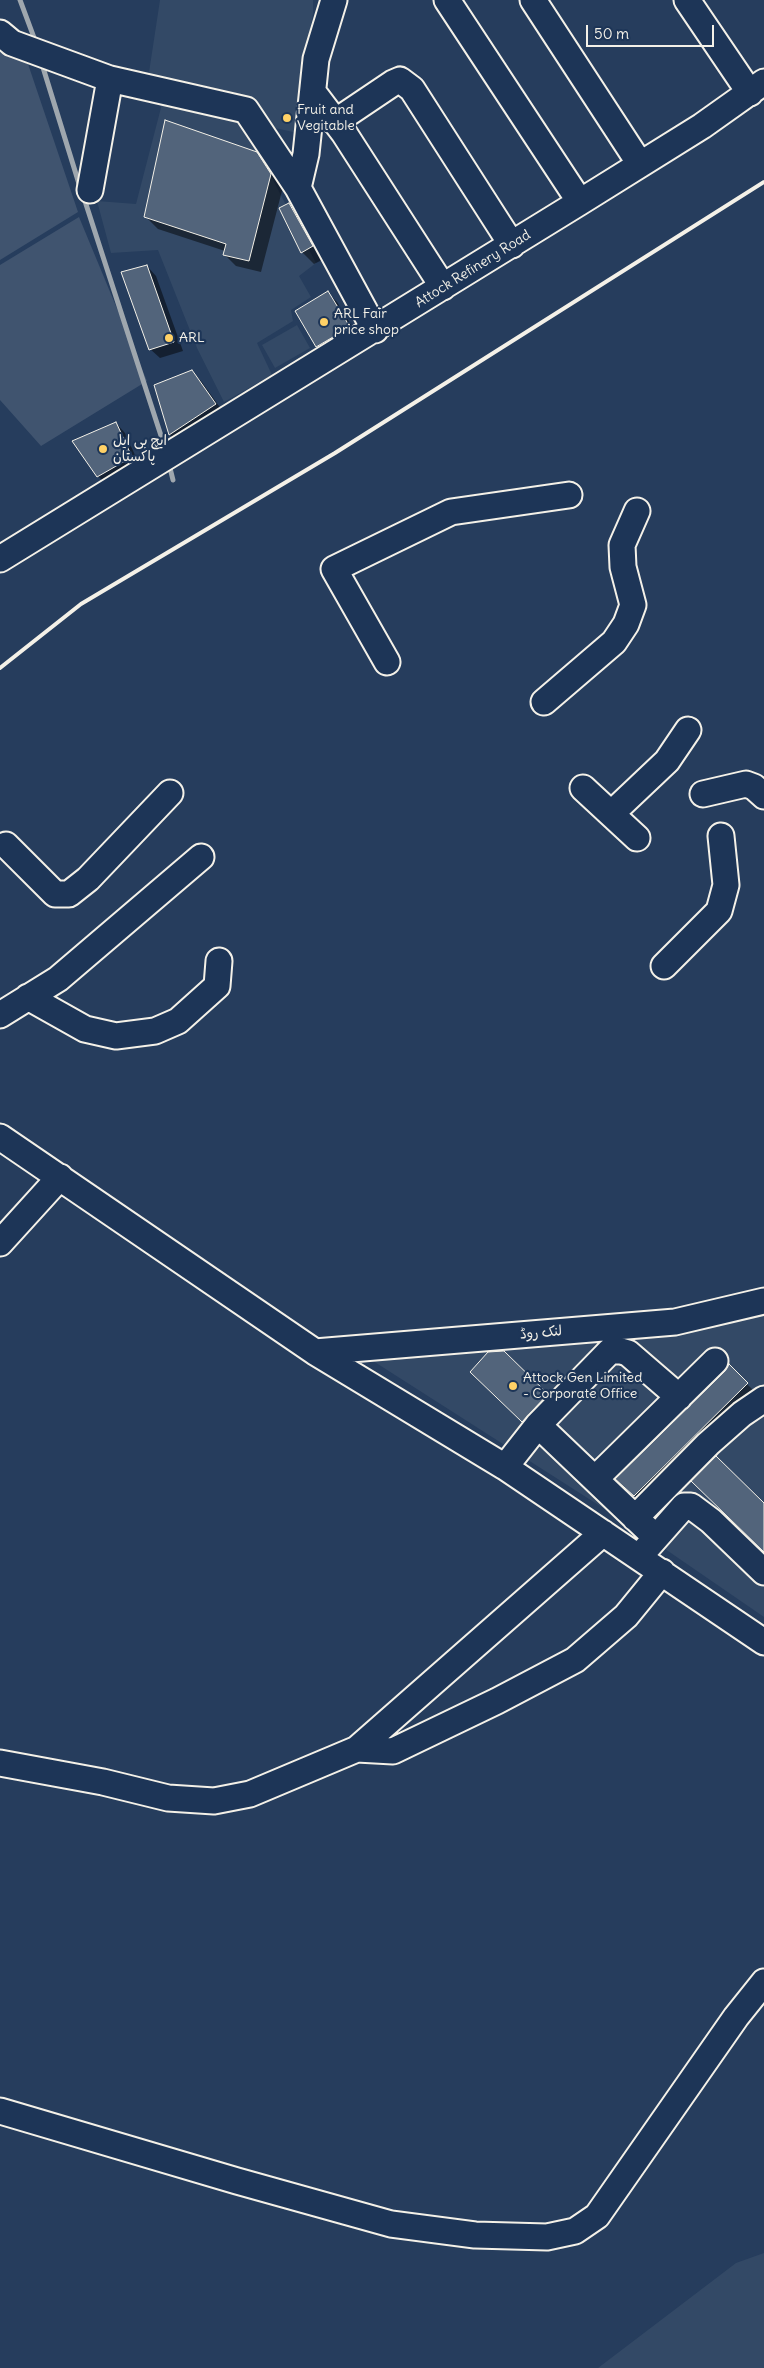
<!DOCTYPE html>
<html>
<head>
<meta charset="utf-8">
<style>
	body { margin:0 }
	#map { position:relative; width:764px; height:2368px; overflow:hidden; background:#263d5d; font-family:Delius,sans-serif }
	canvas { display:block }
	.scale { position:absolute; left:586px; top:25px; width:128px; height:22px; box-sizing:border-box; border:2px solid #f4f1e8; border-top:0; padding-left:6px; font-size:15px; line-height:18px; white-space:nowrap; color:#f4f1e8; -webkit-text-stroke:4px #1d3557; paint-order:stroke }
</style>
</head>
<body>
<div id="map">
<canvas width="764" height="2368"></canvas>
<div class="scale">50 m</div>
</div>
<script>
const g = document.querySelector('canvas').getContext('2d');
g.lineJoin = 'round';
function paint(path, color) {
  g.fillStyle = color;
  g.fill(path, 'evenodd');
}
function poly(rows) {
  const path = new Path2D();
  for (const r of rows) {
    path.moveTo(r[0], r[1]);
    for (let i = 2; i < r.length; i += 2) path.lineTo(r[i], r[i + 1]);
  }
  return path;
}
function trace(path, color, width, dash) {
  g.strokeStyle = color;
  g.lineWidth = width;
  g.lineCap = dash ? 'butt' : 'round';
  g.setLineDash(dash || []);
  g.stroke(path);
}
function drawText(font, color, halo, rows, align = 'center') {
  g.font = font + ' Delius,"Playpen Sans Arabic",sans-serif';
  g.lineWidth = 4.5;
  g.setLineDash([]);
  g.textBaseline = 'middle';
  g.strokeStyle = halo;
  g.fillStyle = color;
  for (const [text, x, y, turn = 0] of rows) {
    g.save();
    g.translate(x, y);
    g.rotate((+turn || 0) * Math.PI / 180);
    g.textAlign = isNaN(turn) ? turn : align;
    if (halo) g.strokeText(text, 0, 0);
    g.fillText(text, 0, 0);
    g.restore();
  }
}
const built = poly([
	[160,0,313,0,313,14,305,56,298,133,270,127,253,99,148,79],
	[163,100,241,118,316,263,299,276,311,297,291,310,293,321,257,343,272,375,224,402,197,348,158,250,111,253,97,201,136,204],
	[297,325,310,348,275,368,262,345],
	[764,1311,764,1617,636,1529,359,1352],
	[764,2253,764,2368,598,2368,736,2263]
]);
const green = poly([
	[0,48,27,61,78,212,0,260],
	[79,217,147,381,41,446,0,400,0,265]
]);
const shadow = poly([
	[256,153,269,166,283,187,261,272,236,266,224,254,225,251,158,229,145,216],
	[289,204,301,216,324,259,314,264,302,252],
	[147,266,156,276,183,351,160,358,150,349],
	[328,293,337,302,358,336,327,356,317,347,297,311],
	[192,372,201,381,224,413,179,444,170,435,156,386],
	[116,423,125,433,140,466,107,485,98,476],
	[504,1352,557,1404,532,1430,472,1372],
	[729,1366,756,1393,644,1505,617,1479,726,1372]
]);
const stream = poly([
	[20,0,36,43],
	[41,61,80,187],
	[83,195,165,448],
	[169,464,173,480]
]);
const building = poly([
	[165,120,257,152,271,174,249,261,223,255,226,244,144,217,165,120],
	[289,203,313,246,301,253,279,208,289,203],
	[147,265,174,342,149,350,121,272,147,265],
	[328,291,350,327,316,347,295,311,328,291],
	[192,370,216,404,169,435,154,385,192,370],
	[116,422,132,457,97,477,72,441,116,422],
	[504,1351,548,1394,522,1422,470,1372,488,1352,504,1351],
	[729,1364,748,1383,634,1496,615,1479,725,1371,729,1364],
	[716,1456,764,1503,764,1552,691,1481,716,1456]
]);
const minor = poly([
	[447,0,580,202],
	[533,0,640,164],
	[687,0,750,93],
	[0,33,12,43,110,79,246,110,298,188,375,330],
	[313,92,344,133,443,287],
	[335,122,393,83,400,80,412,89,512,245],
	[298,188,306,154,316,59,334,0],
	[90,190,110,79],
	[0,559,580,202,702,126,764,82],
	[387,662,334,569,451,512,569,495],
	[544,702,614,642,626,624,633,605,623,567,622,545,637,511],
	[583,788,637,838],
	[703,794,746,784,754,787,764,796],
	[611,814,667,761,688,730],
	[6,845,55,894,69,894,88,879,170,793],
	[664,966,719,911,726,885,721,836],
	[28,997,85,1029,116,1036,155,1031,178,1021,217,986,219,961],
	[0,1015,58,979,201,857],
	[0,1137,315,1352,505,1467,764,1642],
	[0,1243,60,1177],
	[315,1352,675,1322,764,1301],
	[538,1425,647,1529],
	[505,1467,538,1425,610,1351,621,1351,628,1353,679,1397],
	[595,1479,715,1361],
	[635,1518,708,1444,742,1414,764,1399],
	[639,1557,684,1506,691,1506,711,1521,764,1572],
	[357,1749,393,1751,497,1701,575,1660,626,1616,662,1572],
	[0,1763,103,1782,168,1798,214,1801,250,1794,357,1749,603,1533],
	[0,2111,237,2181,391,2224,475,2235,547,2237,575,2231,597,2216,736,2017,764,1982]
]);
const rail = poly([
	[0,668,81,604,335,453,764,182]
]);
const markers = [
	[287,118,5,"#ffd166"],
	[324,322,5,"#ffd166"],
	[169,338,5,"#ffd166"],
	[103,449,5,"#ffd166"],
	[513,1386,5,"#ffd166"]
];
const poiNames = [
	["Fruit and",297,110],
	["Vegitable",297,126],
	["ARL Fair",334,314],
	["price shop",334,330],
	["ARL",179,338],
	["ایچ بی ایل",113,441],
	["پاکستان",113,457],
	["Attock Gen Limited",523,1378],
	["- Corporate Office",523,1394]
];
const streetNames = [
	["Attock Refinery Road",473,269,-32],
	["لنک روڈ",541,1333,-5]
];
paint(built, '#334966');
paint(green, '#40546f');
paint(shadow, '#0007');
trace(stream, '#9fa7ae', 5);
paint(building, '#52647b');
trace(building, '#f4f1e8', 1);
trace(minor, '#f4f1e8', 29);
trace(minor, '#1d3557', 25);
trace(rail, '#f4f1e8', 4);
for (const [x, y, r, color] of markers) {
  const dot = new Path2D();
  dot.arc(x, y, r, 0, 2 * Math.PI);
  g.fillStyle = color;
  g.fill(dot);
  trace(dot, '#1d3557', 2);
}
drawText('14px', '#f4f1e8', '#1d3557', poiNames, 'left');
drawText('14px', '#f4f1e8', '#1d3557', streetNames);
</script>
</body>
</html>
